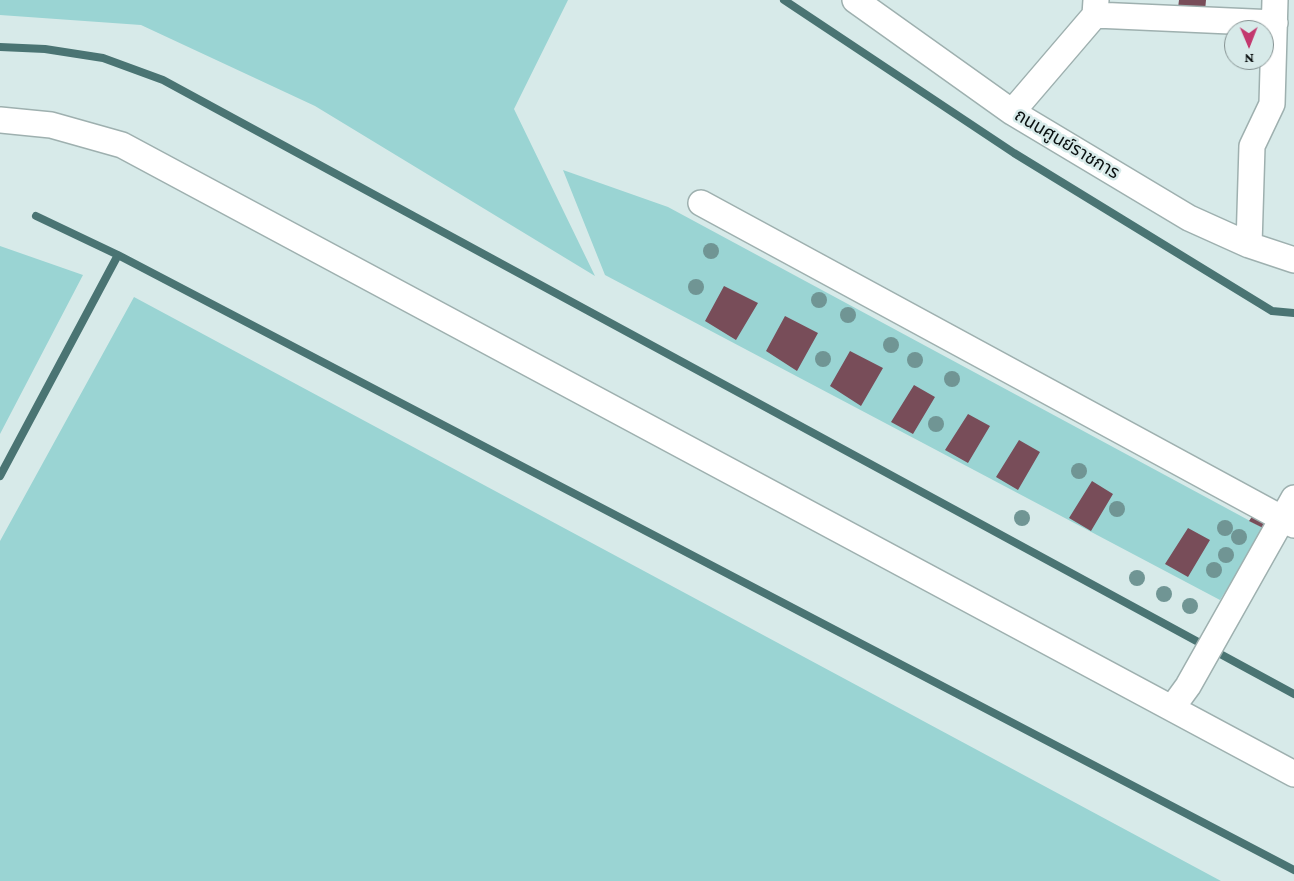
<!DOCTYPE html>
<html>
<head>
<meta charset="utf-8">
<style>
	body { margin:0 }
	#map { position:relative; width:1294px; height:881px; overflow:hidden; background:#d7eae9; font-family:"Crimson Pro",serif }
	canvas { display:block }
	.north { position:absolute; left:1224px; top:20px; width:50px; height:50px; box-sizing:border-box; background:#d7eae9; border:1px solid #859292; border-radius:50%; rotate:179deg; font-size:14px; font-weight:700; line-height:20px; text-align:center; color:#090f0f }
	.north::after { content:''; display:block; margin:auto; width:18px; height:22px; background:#c3386e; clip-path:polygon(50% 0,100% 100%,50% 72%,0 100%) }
</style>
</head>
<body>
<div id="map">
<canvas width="1294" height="881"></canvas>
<div class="north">N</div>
</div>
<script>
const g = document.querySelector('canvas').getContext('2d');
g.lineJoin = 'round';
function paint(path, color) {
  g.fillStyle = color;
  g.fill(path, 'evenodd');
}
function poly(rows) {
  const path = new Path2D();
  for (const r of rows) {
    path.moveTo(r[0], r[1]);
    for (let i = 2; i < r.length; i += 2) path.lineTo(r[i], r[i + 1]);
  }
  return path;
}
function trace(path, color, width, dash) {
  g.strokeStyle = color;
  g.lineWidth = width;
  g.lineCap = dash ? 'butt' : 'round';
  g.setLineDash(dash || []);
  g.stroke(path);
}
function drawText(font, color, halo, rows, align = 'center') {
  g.font = font + ' "Crimson Pro","Noto Sans Thai",serif';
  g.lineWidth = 5;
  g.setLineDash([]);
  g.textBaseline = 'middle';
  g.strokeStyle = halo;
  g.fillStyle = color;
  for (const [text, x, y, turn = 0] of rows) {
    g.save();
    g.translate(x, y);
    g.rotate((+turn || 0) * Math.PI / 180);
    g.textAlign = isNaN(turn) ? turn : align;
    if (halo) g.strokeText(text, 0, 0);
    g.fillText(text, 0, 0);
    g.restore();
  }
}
const green = poly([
	[0,0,568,0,514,109,595,276,315,106,141,25,0,15],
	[563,170,668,207,1265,529,1220,600,605,275],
	[0,246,83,275,0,434],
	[134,297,1221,881,0,881,0,541]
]);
const stream = poly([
	[784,0,1014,153,1272,311,1294,313],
	[0,47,45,49,103,58,163,80,1294,694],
	[36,216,118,255,1294,870],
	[0,476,118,255]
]);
const building = poly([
	[1179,0,1206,0,1205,11,1178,8],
	[724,286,758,303,736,340,705,321],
	[785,316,818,333,797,371,766,351],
	[850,351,883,368,861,406,830,386],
	[914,385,935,397,913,434,891,422],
	[968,414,990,426,968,463,945,450],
	[1019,440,1040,452,1018,490,996,477],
	[1092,481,1113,494,1091,531,1069,518],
	[1255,512,1270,521,1265,529,1249,521],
	[1188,528,1210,540,1188,577,1165,564]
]);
const minor = poly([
	[855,0,1012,112,1189,218,1249,245,1294,260],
	[1095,15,1275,23],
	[1012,112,1095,15,1096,0],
	[0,120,51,125,122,145,1294,774],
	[701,203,1294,525],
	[1249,245,1252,146,1272,104,1275,0],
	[1172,708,1188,686,1294,498]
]);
const trees = [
	[711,251],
	[696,287],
	[819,300],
	[848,315],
	[891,345],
	[823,359],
	[915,360],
	[952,379],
	[936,424],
	[1079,471],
	[1117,509],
	[1022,518],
	[1225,528],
	[1239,537],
	[1226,555],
	[1214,570],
	[1137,578],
	[1164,594],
	[1190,606]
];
const streetNames = [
	["ถนนศูนย์ราชการ",1067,144,31]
];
paint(green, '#9ad4d3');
trace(stream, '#4a7473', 8);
paint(building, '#784d59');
trace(minor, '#9eb0af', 28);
trace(minor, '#fff', 25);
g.fillStyle = '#709594';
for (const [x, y] of trees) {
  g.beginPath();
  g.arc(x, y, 8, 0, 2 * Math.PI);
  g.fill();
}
drawText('18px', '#090f0f', '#d7eae9', streetNames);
</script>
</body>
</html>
